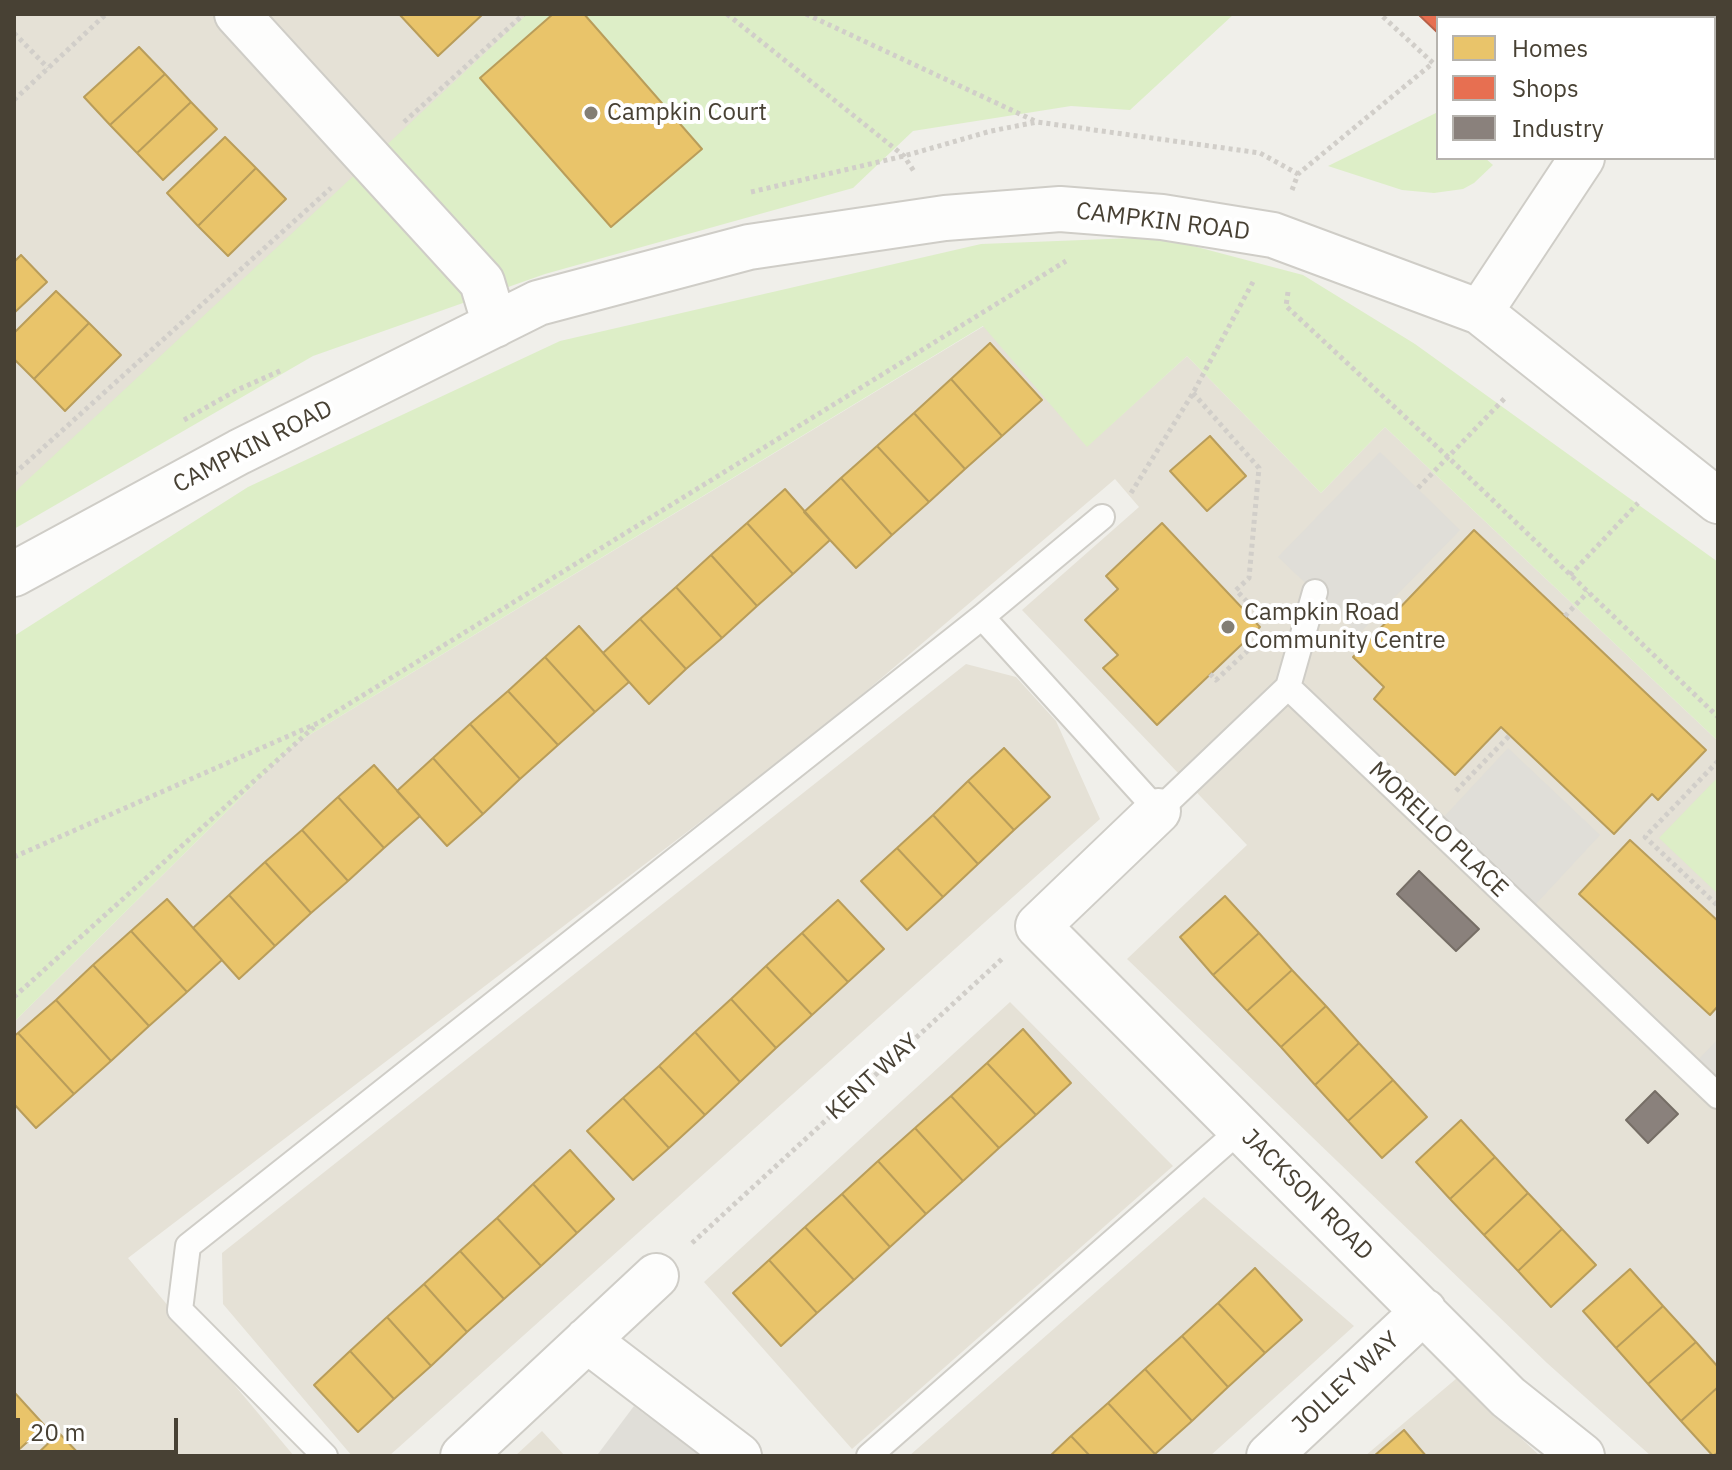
<!DOCTYPE html>
<html>
<head>
<meta charset="utf-8">
<style>
	body { margin:0 }
	#map { position:relative; width:1732px; height:1470px; overflow:hidden; background:#f0efea; font-family:"IBM Plex Sans",sans-serif }
	canvas { display:block }
	.frame { position:absolute; inset:0; border:16px solid #484134; pointer-events:none }
	.legend { position:absolute; left:1436px; top:16px; width:280px; height:144px; box-sizing:border-box; background:#fff; border:2px solid #b6b3ae; margin:0; padding:10px 14px; list-style:none; font-size:24px; color:#484134 }
	.legend li { display:flex; align-items:center; gap:16px; height:40px }
	.legend b { width:40px; border:2px solid #b6b3ae }
	.scale { position:absolute; left:16px; top:1418px; width:162px; height:36px; box-sizing:border-box; border:4px solid #484134; border-top:0; padding-left:10px; font-size:24px; line-height:28px; white-space:nowrap; color:#484134; -webkit-text-stroke:6px #fff; paint-order:stroke }
</style>
</head>
<body>
<div id="map">
<canvas width="1732" height="1470"></canvas>
<div class="frame"></div>
<ul class="legend">
<li><b style="height:22px;background:#e9c46a"></b>Homes</li>
<li><b style="height:22px;background:#e76f51"></b>Shops</li>
<li><b style="height:22px;background:#8a817c"></b>Industry</li>
</ul>
<div class="scale">20 m</div>
</div>
<script>
const g = document.querySelector('canvas').getContext('2d');
g.lineJoin = 'round';
function paint(path, color) {
  g.fillStyle = color;
  g.fill(path, 'evenodd');
}
function poly(rows) {
  const path = new Path2D();
  for (const r of rows) {
    path.moveTo(r[0], r[1]);
    for (let i = 2; i < r.length; i += 2) path.lineTo(r[i], r[i + 1]);
  }
  return path;
}
function trace(path, color, width, dash) {
  g.strokeStyle = color;
  g.lineWidth = width;
  g.lineCap = dash ? 'butt' : 'round';
  g.setLineDash(dash || []);
  g.stroke(path);
}
function drawText(font, color, halo, rows, align = 'center') {
  g.font = font + ' "IBM Plex Sans",sans-serif';
  g.lineWidth = 8;
  g.setLineDash([]);
  g.textBaseline = 'middle';
  g.strokeStyle = halo;
  g.fillStyle = color;
  for (const [text, x, y, turn = 0] of rows) {
    g.save();
    g.translate(x, y);
    g.rotate((+turn || 0) * Math.PI / 180);
    g.textAlign = isNaN(turn) ? turn : align;
    if (halo) g.strokeText(text, 0, 0);
    g.fillText(text, 0, 0);
    g.restore();
  }
}
const residential = poly([
	[14,14,715,14,203,380,14,527],
	[1441,14,1636,14,1633,18,1446,18],
	[984,326,1087,446,1187,356,1321,493,1385,427,1718,741,1718,1456,1651,1456,1547,1363,1127,959,1247,845,1022,610,1139,507,1115,479,817,733,128,1258,294,1456,14,1456,14,1022,296,743],
	[966,664,1016,677,1056,721,1100,819,389,1456,352,1456,223,1304,222,1253],
	[1010,1002,1173,1166,852,1449,704,1282],
	[1204,1197,1354,1326,1210,1456,909,1456],
	[1457,1378,1540,1456,1365,1456],
	[542,1431,565,1456,515,1456]
]);
const green = poly([
	[527,14,1234,14,1130,110,1071,106,913,131,853,188,545,274,313,356,14,529,14,495,20,487],
	[1438,112,1438,158,1485,158,1493,165,1474,183,1463,189,1434,193,1402,190,1328,166],
	[1159,237,1303,275,1415,344,1718,562,1718,741,1385,427,1321,493,1187,356,1087,447,983,326,296,743,14,1022,14,636,248,487,560,341,981,244],
	[1718,777,1718,894,1659,838]
]);
const parking = poly([
	[1380,452,1460,530,1359,634,1278,557],
	[1508,748,1600,835,1535,905,1442,819],
	[1718,1039,1718,1077,1699,1059],
	[634,1406,700,1456,601,1456,598,1454]
]);
const homes = poly([
	[399,14,483,14,438,56,399,14],
	[553,14,584,14,702,149,611,227,480,78,553,14],
	[139,47,165,74,110,125,84,97,139,47],
	[165,74,191,102,137,153,110,125,165,74],
	[191,102,217,129,163,180,137,153,191,102],
	[225,137,256,168,198,226,167,193,225,137],
	[256,168,286,199,228,256,198,226,256,168],
	[21,255,47,282,14,313,14,262,21,255],
	[56,291,89,323,34,379,14,359,14,333,56,291],
	[89,323,121,355,65,411,34,379,89,323],
	[990,343,1042,400,1002,436,951,379,990,343],
	[951,379,1002,436,965,469,914,413,951,379],
	[914,413,965,469,929,502,877,446,914,413],
	[1210,436,1246,476,1207,511,1170,471,1210,436],
	[877,446,929,502,892,535,841,478,877,446],
	[841,478,892,535,856,568,804,512,841,478],
	[785,489,830,540,793,574,747,523,785,489],
	[747,523,793,574,757,606,711,555,747,523],
	[1162,523,1260,627,1157,725,1103,668,1118,655,1085,620,1118,589,1106,576,1162,523],
	[1474,530,1706,750,1658,800,1652,794,1614,834,1501,727,1455,775,1374,699,1384,687,1353,657,1474,530],
	[711,555,757,606,722,638,676,587,711,555],
	[676,587,722,638,686,669,640,619,676,587],
	[640,619,686,669,649,704,603,653,640,619],
	[579,626,629,682,595,712,545,657,579,626],
	[545,657,595,712,558,745,508,691,545,657],
	[508,691,558,745,520,779,470,724,508,691],
	[470,724,520,779,483,814,433,758,470,724],
	[1004,748,1050,797,1014,830,968,781,1004,748],
	[433,758,483,814,447,846,397,791,433,758],
	[374,765,420,816,384,848,338,797,374,765],
	[968,781,1014,830,978,864,933,815,968,781],
	[338,797,384,848,348,881,302,830,338,797],
	[933,815,978,864,943,897,897,848,933,815],
	[302,830,348,881,311,913,265,862,302,830],
	[1630,840,1718,921,1718,1006,1710,1015,1579,894,1630,840],
	[897,848,943,897,907,930,861,881,897,848],
	[265,862,311,913,275,946,229,895,265,862],
	[229,895,275,946,239,979,193,928,229,895],
	[1225,896,1259,933,1213,975,1180,937,1225,896],
	[167,899,222,960,187,992,131,931,167,899],
	[838,900,884,949,848,982,802,933,838,900],
	[131,931,187,992,149,1026,93,965,131,931],
	[802,933,848,982,812,1015,766,966,802,933],
	[1259,933,1292,970,1247,1011,1213,975,1259,933],
	[93,965,149,1026,111,1061,56,1000,93,965],
	[766,966,812,1015,776,1048,731,999,766,966],
	[1292,970,1326,1006,1281,1047,1247,1011,1292,970],
	[731,999,776,1048,740,1082,695,1032,731,999],
	[56,1000,111,1061,74,1094,18,1033,56,1000],
	[1326,1006,1359,1043,1315,1085,1281,1047,1326,1006],
	[1023,1029,1071,1083,1036,1115,987,1063,1023,1029],
	[695,1032,740,1082,705,1115,659,1066,695,1032],
	[18,1033,74,1094,36,1128,14,1104,14,1036,18,1033],
	[1359,1043,1393,1080,1348,1121,1315,1085,1359,1043],
	[987,1063,1036,1115,999,1148,951,1096,987,1063],
	[659,1066,705,1115,669,1148,623,1098,659,1066],
	[1393,1080,1427,1117,1382,1158,1348,1121,1393,1080],
	[951,1096,999,1148,963,1181,915,1128,951,1096],
	[623,1098,669,1148,633,1180,587,1131,623,1098],
	[1461,1120,1495,1157,1450,1199,1416,1162,1461,1120],
	[915,1128,963,1181,926,1214,878,1161,915,1128],
	[570,1150,614,1199,577,1233,533,1184,570,1150],
	[1495,1157,1528,1193,1484,1235,1450,1199,1495,1157],
	[878,1161,926,1214,890,1247,842,1194,878,1161],
	[533,1184,577,1233,541,1266,497,1218,533,1184],
	[1528,1193,1562,1229,1518,1271,1484,1235,1528,1193],
	[842,1194,890,1247,854,1280,805,1227,842,1194],
	[497,1218,541,1266,504,1299,460,1251,497,1218],
	[805,1227,854,1280,817,1313,769,1260,805,1227],
	[1562,1229,1596,1265,1551,1307,1518,1271,1562,1229],
	[460,1251,504,1299,467,1332,424,1284,460,1251],
	[769,1260,817,1313,781,1346,733,1293,769,1260],
	[1255,1268,1302,1320,1265,1353,1218,1303,1255,1268],
	[1630,1269,1663,1306,1616,1348,1583,1311,1630,1269],
	[424,1284,467,1332,431,1366,387,1317,424,1284],
	[1218,1303,1265,1353,1228,1387,1182,1336,1218,1303],
	[1663,1306,1696,1342,1648,1384,1616,1348,1663,1306],
	[387,1317,431,1366,394,1399,350,1351,387,1317],
	[1182,1336,1228,1387,1192,1421,1145,1369,1182,1336],
	[1696,1342,1718,1367,1718,1387,1681,1421,1648,1384,1696,1342],
	[350,1351,394,1399,358,1432,314,1385,350,1351],
	[1145,1369,1192,1421,1155,1454,1108,1403,1145,1369],
	[1718,1387,1718,1452,1713,1456,1681,1421,1718,1387],
	[14,1392,45,1426,14,1454,14,1392],
	[1108,1403,1155,1454,1153,1456,1090,1456,1071,1436,1108,1403],
	[1404,1430,1426,1456,1374,1456,1404,1430],
	[59,1433,81,1456,35,1456,59,1433],
	[1071,1436,1090,1456,1050,1456,1071,1436]
]);
const shops = poly([
	[1418,14,1498,14,1494,18,1438,18,1438,33,1418,14]
]);
const industry = poly([
	[1419,871,1479,929,1456,951,1397,894,1419,871],
	[1655,1091,1678,1114,1648,1143,1626,1120,1655,1091]
]);
const path = poly([
	[727,14,904,156,915,173],
	[806,14,1037,122],
	[14,33,48,68],
	[14,100,106,14],
	[404,122,524,14],
	[1292,190,1298,174,1433,63,1380,14],
	[751,192,904,156,991,131,1037,122,1260,153,1298,174],
	[1288,292,1286,306,1448,457,1718,717],
	[1193,393,1259,468,1249,578,1236,590,1266,622],
	[184,420,237,390,282,370],
	[14,474,331,188],
	[1418,488,1506,397],
	[1131,493,1193,393,1254,280],
	[1570,575,1638,503],
	[1565,616,1588,592],
	[1210,674,1216,680,1256,643],
	[1718,761,1645,837,1718,906],
	[1456,791,1509,736],
	[14,857,318,723,1066,261],
	[14,997,314,727],
	[692,1243,1003,958]
]);
const service = poly([
	[982,617,1102,517],
	[1288,687,1315,592],
	[325,1456,180,1310,188,1246,982,617,1158,811,1288,687,1718,1096],
	[869,1456,1240,1130]
]);
const minor = poly([
	[237,14,482,282,495,325],
	[1678,18,1681,14],
	[1480,312,1582,158],
	[14,574,239,452,538,303,749,247,945,218,1060,209,1162,217,1273,235,1480,312,1718,501],
	[1158,811,1038,926,1508,1397,1582,1456],
	[587,1340,739,1456],
	[463,1456,656,1276],
	[1269,1456,1424,1311]
]);
const markers = [
	[591,113,8,"#837e74"],
	[1228,627,8,"#837e74"]
];
const poiNames = [
	["Campkin Court",607,113],
	["Campkin Road",1244,613],
	["Community Centre",1244,641]
];
const streetNames = [
	["CAMPKIN ROAD",1163,222,7],
	["CAMPKIN ROAD",253,447,-27],
	["MORELLO PLACE",1438,830,44],
	["KENT WAY",873,1077,-42],
	["JACKSON ROAD",1307,1195,45],
	["JOLLEY WAY",1346,1383,-43]
];
paint(residential, '#e5e1d6');
paint(green, '#ddeec7');
paint(parking, '#e0ded8');
paint(homes, '#e9c46a');
trace(homes, '#b99d5a', 2);
paint(shops, '#e76f51');
trace(shops, '#b76148', 2);
paint(industry, '#8a817c');
trace(industry, '#766e66', 2);
trace(service, '#cfcdc7', 28);
trace(minor, '#cfcdc7', 48);
trace(path, '#d1cec9', 5, [4, 4]);
trace(service, '#fdfdfc', 24);
trace(minor, '#fdfdfc', 44);
for (const [x, y, r, color] of markers) {
  const dot = new Path2D();
  dot.arc(x, y, r, 0, 2 * Math.PI);
  g.fillStyle = color;
  g.fill(dot);
  trace(dot, '#fff', 3);
}
drawText('24px', '#484134', '#fff', poiNames, 'left');
drawText('24px', '#484134', '#fff', streetNames);
</script>
</body>
</html>
